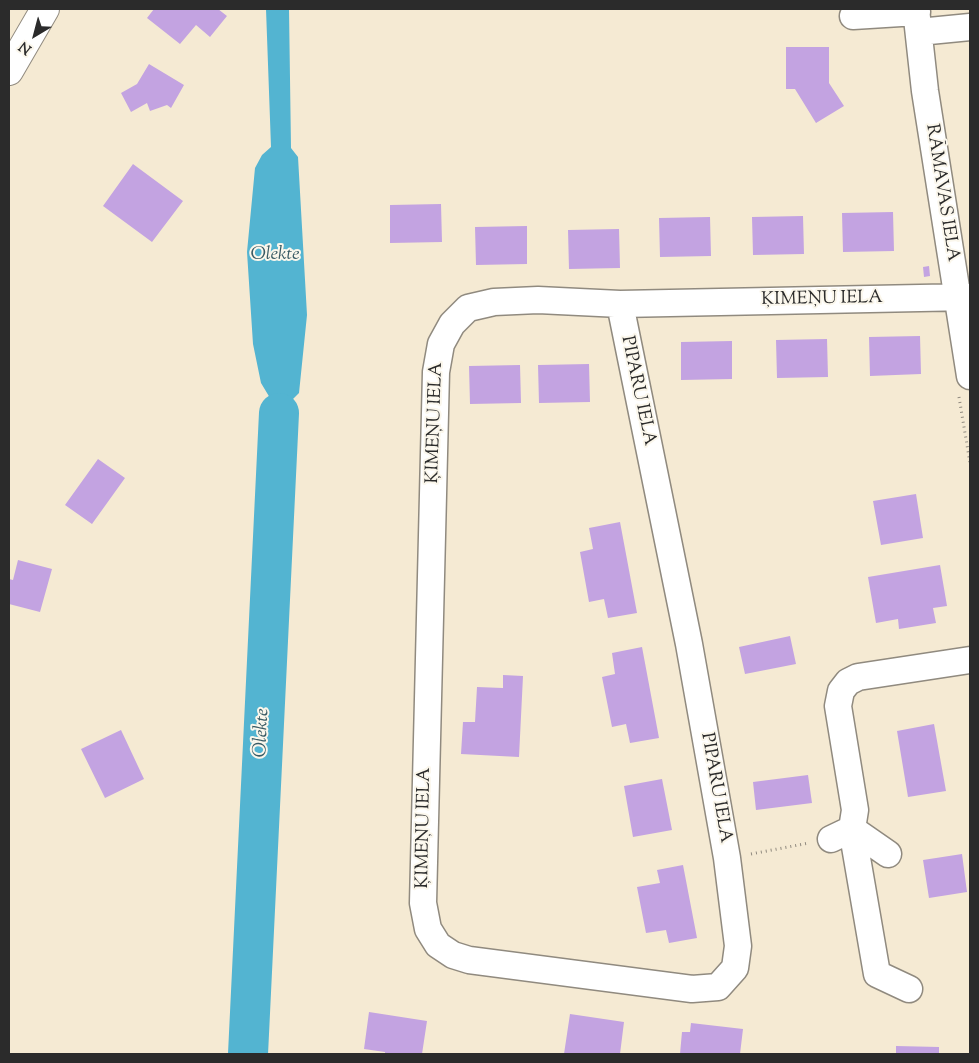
<!DOCTYPE html>
<html>
<head>
<meta charset="utf-8">
<style>
	body { margin:0 }
	#map { position:relative; width:979px; height:1063px; overflow:hidden; background:#f5ead3; font-family:"Sorts Mill Goudy",serif }
	canvas { display:block }
	.frame { position:absolute; inset:0; border:10px solid #2b2b2b; pointer-events:none }
	.north { position:absolute; left:10px; top:10px; width:50px; height:50px; -webkit-text-stroke:4px #fbf7ec; paint-order:stroke; rotate:217deg; font-size:14px; font-weight:700; line-height:20px; text-align:center; color:#2b2b2b }
	.north::after { content:''; display:block; margin:auto; width:18px; height:22px; background:#2b2b2b; clip-path:polygon(50% 0,100% 100%,50% 72%,0 100%) }
</style>
</head>
<body>
<div id="map">
<canvas width="979" height="1063"></canvas>
<div class="frame"></div>
<div class="north">N</div>
</div>
<script>
const g = document.querySelector('canvas').getContext('2d');
g.lineJoin = 'round';
function paint(path, color) {
  g.fillStyle = color;
  g.fill(path, 'evenodd');
}
function poly(rows) {
  const path = new Path2D();
  for (const r of rows) {
    path.moveTo(r[0], r[1]);
    for (let i = 2; i < r.length; i += 2) path.lineTo(r[i], r[i + 1]);
  }
  return path;
}
function trace(path, color, width, dash) {
  g.strokeStyle = color;
  g.lineWidth = width;
  g.lineCap = dash ? 'butt' : 'round';
  g.setLineDash(dash || []);
  g.stroke(path);
}
function drawText(font, color, halo, rows, align = 'center') {
  g.font = font + ' "Sorts Mill Goudy",serif';
  g.lineWidth = 4;
  g.setLineDash([]);
  g.textBaseline = 'middle';
  g.strokeStyle = halo;
  g.fillStyle = color;
  for (const [text, x, y, turn = 0] of rows) {
    g.save();
    g.translate(x, y);
    g.rotate((+turn || 0) * Math.PI / 180);
    g.textAlign = isNaN(turn) ? turn : align;
    if (halo) g.strokeText(text, 0, 0);
    g.fillText(text, 0, 0);
    g.restore();
  }
}
const water = poly([
	[266,9,289,9,291,148,298,157,307,315,299,393,279,413,261,383,253,344,247,252,255,168,262,155,271,147]
]);
const river = poly([
	[248,1054,279,413]
]);
const building = poly([
	[154,9,218,9,227,16,210,37,196,25,180,44,147,18],
	[786,47,829,47,829,83,844,106,816,123,795,89,786,89],
	[149,64,184,85,171,108,167,105,150,111,147,103,131,112,121,93,137,84],
	[133,164,183,201,152,242,103,206],
	[441,204,442,242,390,243,390,205],
	[893,212,894,251,843,252,842,213],
	[803,216,804,254,753,255,752,217],
	[710,217,711,256,660,257,659,218],
	[527,226,527,264,476,265,475,227],
	[619,229,620,268,569,269,568,230],
	[929,266,930,276,924,277,923,267],
	[920,336,921,374,870,376,869,337],
	[827,339,828,377,777,378,776,340],
	[732,341,732,379,681,380,681,342],
	[589,364,590,402,539,403,538,365],
	[520,365,521,403,470,404,469,366],
	[98,459,125,478,92,524,65,505],
	[916,494,923,538,881,545,873,501],
	[620,522,637,613,608,618,604,599,589,602,580,552,593,549,589,528],
	[18,560,52,569,40,612,9,604,9,579,13,580],
	[940,565,947,606,933,608,936,623,899,629,898,619,876,623,868,577],
	[790,636,796,664,745,674,739,647],
	[642,647,659,738,630,743,626,724,612,727,602,677,615,674,612,653],
	[503,675,523,676,519,757,461,754,463,722,475,722,477,687,503,688],
	[934,724,946,791,908,797,897,731],
	[121,730,144,779,105,798,81,749],
	[808,775,812,803,756,810,753,782],
	[662,779,672,830,633,837,624,786],
	[962,854,967,892,929,898,923,860],
	[683,865,697,938,669,943,666,930,646,933,637,887,660,883,657,870],
	[369,1012,427,1021,422,1054,385,1054,385,1052,364,1049],
	[570,1014,624,1022,620,1054,564,1054],
	[691,1023,743,1029,740,1054,680,1054,682,1032,690,1032],
	[896,1046,939,1047,939,1054,896,1054]
]);
const path = poly([
	[959,397,970,463],
	[751,854,809,843]
]);
const minor = poly([
	[916,9,925,91,970,376],
	[853,16,917,12],
	[919,32,970,27],
	[620,304,689,644,727,858,738,946,735,968,718,987,692,989,469,960,453,955,438,945,428,929,423,903,436,372,441,344,452,324,468,308,494,302,538,300,620,304,970,297],
	[852,829,877,974,909,989],
	[852,829,888,854],
	[831,839,852,829,855,810,838,706,841,691,848,682,858,677,970,660]
]);
const major = poly([
	[9,71,45,9]
]);
const streetNames = [
	["RĀMAVAS IELA",941,193,81],
	["ĶIMEŅU IELA",822,300,-1],
	["PIPARU IELA",637,391,78],
	["ĶIMEŅU IELA",436,423,-88],
	["PIPARU IELA",715,788,80],
	["ĶIMEŅU IELA",425,828,-89]
];
const waterNames = [
	["Olekte",275,256],
	["Olekte",263,733,-87]
];
paint(water, '#53b4d1');
trace(river, '#53b4d1', 40);
paint(building, '#c3a3e1');
trace(minor, '#908a7f', 29);
trace(major, '#908a7f', 30);
trace(path, '#908a7f', 3, [1, 4]);
trace(minor, '#fff', 26);
trace(major, '#fff', 28);
drawText('18px', '#2b2b2b', '#fbf7ec', streetNames);
drawText('italic 19px', '#395b65', '#fbf7ec', waterNames);
</script>
</body>
</html>
